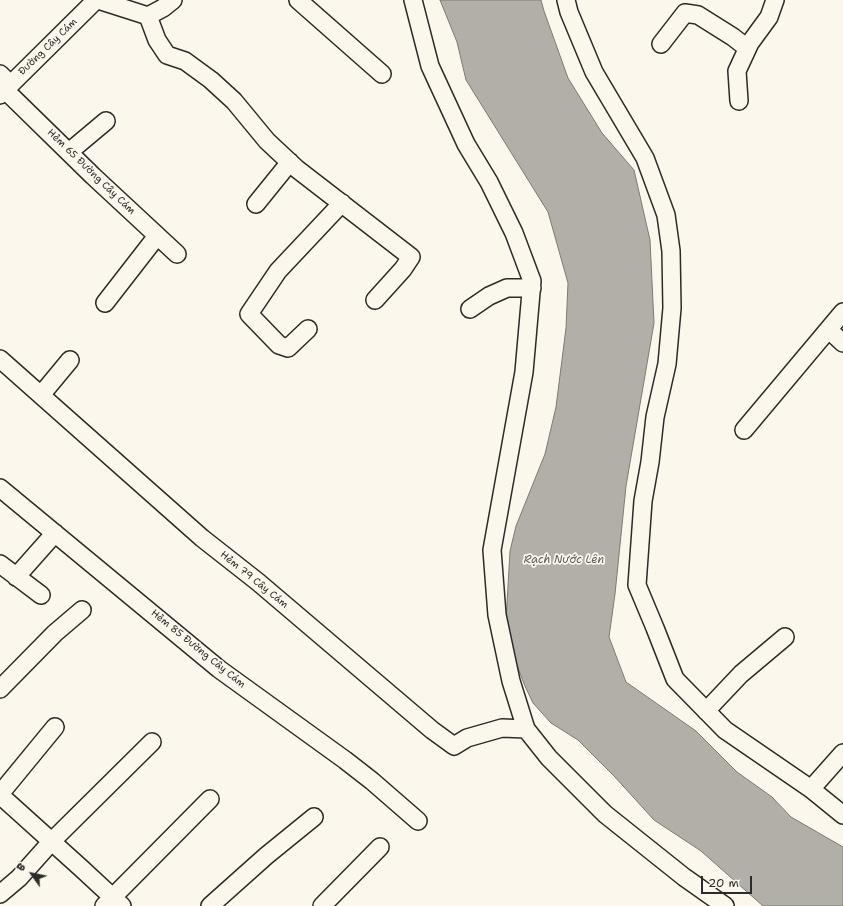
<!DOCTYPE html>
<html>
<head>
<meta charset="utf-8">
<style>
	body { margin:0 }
	#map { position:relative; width:843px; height:906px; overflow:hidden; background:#fbf7ec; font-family:"Shantell Sans",sans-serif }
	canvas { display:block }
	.north { position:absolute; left:12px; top:854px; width:40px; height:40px; -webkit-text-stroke:3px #fbf7ec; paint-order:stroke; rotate:303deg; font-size:11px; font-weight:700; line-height:16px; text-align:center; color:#2b2b2b }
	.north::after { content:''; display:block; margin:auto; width:14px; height:18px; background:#2b2b2b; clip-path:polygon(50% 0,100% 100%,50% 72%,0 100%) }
	.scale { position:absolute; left:701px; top:876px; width:51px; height:18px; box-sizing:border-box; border:2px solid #2b2b2b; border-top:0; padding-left:5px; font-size:12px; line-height:14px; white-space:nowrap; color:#2b2b2b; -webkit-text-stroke:3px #fbf7ec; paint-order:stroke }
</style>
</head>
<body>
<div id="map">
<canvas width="843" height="906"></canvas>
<div class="north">B</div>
<div class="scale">20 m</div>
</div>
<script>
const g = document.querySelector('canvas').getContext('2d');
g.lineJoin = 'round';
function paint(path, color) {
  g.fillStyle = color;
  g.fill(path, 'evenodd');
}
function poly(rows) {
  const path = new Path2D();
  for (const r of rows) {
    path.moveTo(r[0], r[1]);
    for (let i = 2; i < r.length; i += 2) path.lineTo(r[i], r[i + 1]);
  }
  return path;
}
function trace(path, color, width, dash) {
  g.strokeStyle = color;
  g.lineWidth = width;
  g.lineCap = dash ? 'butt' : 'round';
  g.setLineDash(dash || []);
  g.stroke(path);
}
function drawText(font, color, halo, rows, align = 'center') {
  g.font = font + ' "Shantell Sans",sans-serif';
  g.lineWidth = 3.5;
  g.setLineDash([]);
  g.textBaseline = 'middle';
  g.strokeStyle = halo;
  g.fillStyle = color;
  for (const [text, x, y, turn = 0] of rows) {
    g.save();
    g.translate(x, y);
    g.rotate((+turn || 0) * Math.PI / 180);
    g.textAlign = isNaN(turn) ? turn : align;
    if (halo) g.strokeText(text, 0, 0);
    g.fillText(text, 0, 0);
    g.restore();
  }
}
const water = poly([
	[440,0,541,0,544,11,568,78,602,133,634,170,650,240,654,323,626,486,615,594,609,637,626,682,696,731,737,772,772,797,791,817,843,847,843,906,763,906,701,851,654,820,614,776,578,740,551,723,533,703,525,686,516,663,506,621,510,551,516,526,545,454,556,407,566,328,568,283,548,212,466,80,457,42,440,0]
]);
const minor = poly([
	[98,0,148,16,163,8,173,0],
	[298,0,382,74],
	[413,0,430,66,466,144,489,182,514,233,532,281,524,372,492,550,497,615,511,681,526,729,549,758,605,814,684,877,725,906],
	[566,0,569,12,594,72,645,158,666,215,671,251,672,308,667,364,655,417,650,462,643,501,637,585,655,628,675,679,725,730,811,789,843,815],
	[148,16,157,40,167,55,185,61,211,80,234,101,267,141,297,169,411,257,403,269,375,300],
	[661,44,685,13,698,15,733,37,747,48],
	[0,74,10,84],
	[5,90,93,176,177,254],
	[0,95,96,0],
	[739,101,737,71,750,43,769,17,775,0],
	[69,152,106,121],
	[256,204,290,162],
	[105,303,157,236],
	[470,309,489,296,507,288,532,288],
	[308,329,288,348,279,345,249,314,278,271,342,203],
	[829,330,843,343],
	[0,359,202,538,258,582,432,730,454,746,467,738,502,728,526,729],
	[41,395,70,360],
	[744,430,843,312],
	[0,488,219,669,345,760,372,781,418,821],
	[0,564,41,595],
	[16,577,55,533],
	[0,689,55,633,82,610],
	[706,711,741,674,785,637],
	[811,789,843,753],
	[0,794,55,727],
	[0,795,81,868,122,906],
	[0,894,19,878,52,841,152,742],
	[104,906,210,799],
	[210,906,266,856,314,817],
	[322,906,380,847]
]);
const streetNames = [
	["Đường Cây Cám",48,47,-44],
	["Hẻm 65 Đường Cây Cám",91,172,44],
	["Hẻm 79 Cây Cám",254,580,39],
	["Hẻm 85 Đường Cây Cám",198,649,39]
];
const waterNames = [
	["Rạch Nước Lên",564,560]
];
paint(water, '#b1afa7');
trace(water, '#7b7a75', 1);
trace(minor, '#2b2b2b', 20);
trace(minor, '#fbf7ec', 17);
drawText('10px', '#2b2b2b', '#fbf7ec', streetNames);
drawText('italic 11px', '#5a5956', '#fbf7ec', waterNames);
</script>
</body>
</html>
